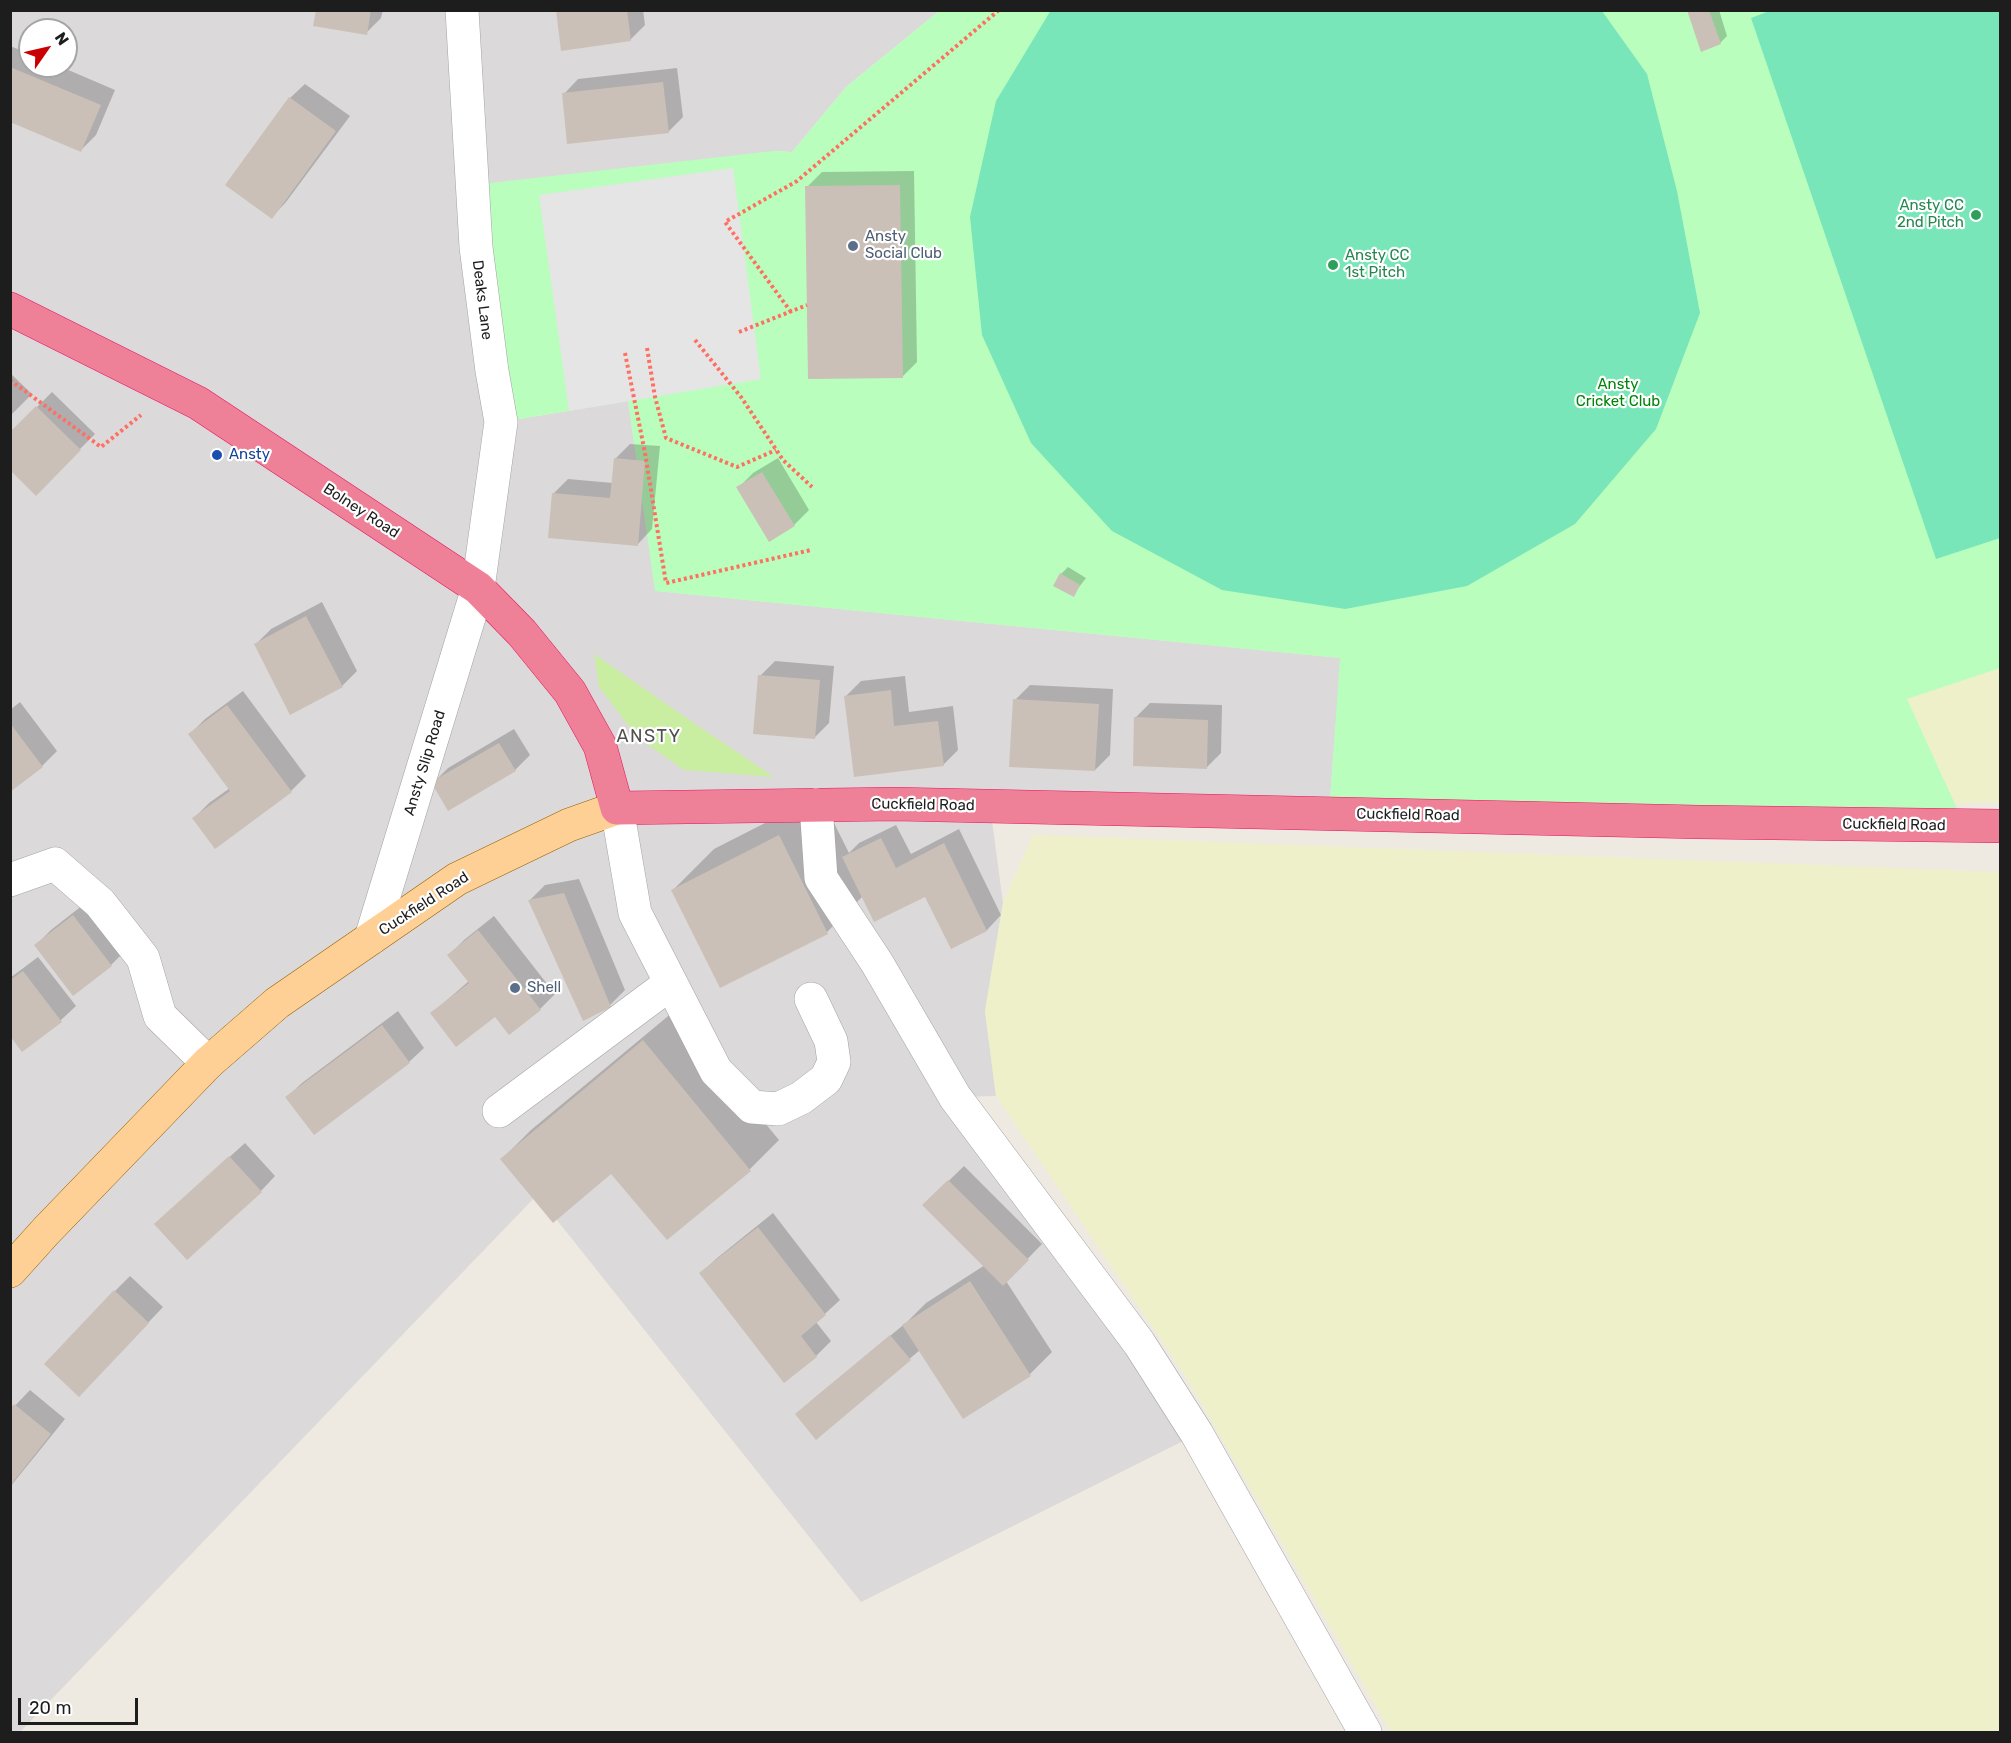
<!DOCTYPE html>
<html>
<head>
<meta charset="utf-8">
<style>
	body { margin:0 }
	#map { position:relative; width:2011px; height:1743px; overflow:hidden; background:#efeae1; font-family:Rubik,sans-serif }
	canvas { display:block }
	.frame { position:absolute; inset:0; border:12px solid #1d1d1d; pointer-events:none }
	.north { position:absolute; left:18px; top:18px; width:60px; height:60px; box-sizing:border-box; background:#fff; border:2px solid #a5a5a5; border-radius:50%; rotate:56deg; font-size:16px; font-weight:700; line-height:24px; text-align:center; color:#1d1d1d }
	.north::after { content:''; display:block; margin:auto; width:21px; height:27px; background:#c90004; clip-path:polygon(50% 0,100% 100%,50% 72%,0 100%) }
	.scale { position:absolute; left:18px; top:1698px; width:120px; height:27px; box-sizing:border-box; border:3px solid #1d1d1d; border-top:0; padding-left:8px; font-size:18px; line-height:21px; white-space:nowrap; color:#1d1d1d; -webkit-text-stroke:4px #fff; paint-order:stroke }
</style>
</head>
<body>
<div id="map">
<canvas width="2011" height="1743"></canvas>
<div class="frame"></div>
<div class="north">N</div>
<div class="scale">20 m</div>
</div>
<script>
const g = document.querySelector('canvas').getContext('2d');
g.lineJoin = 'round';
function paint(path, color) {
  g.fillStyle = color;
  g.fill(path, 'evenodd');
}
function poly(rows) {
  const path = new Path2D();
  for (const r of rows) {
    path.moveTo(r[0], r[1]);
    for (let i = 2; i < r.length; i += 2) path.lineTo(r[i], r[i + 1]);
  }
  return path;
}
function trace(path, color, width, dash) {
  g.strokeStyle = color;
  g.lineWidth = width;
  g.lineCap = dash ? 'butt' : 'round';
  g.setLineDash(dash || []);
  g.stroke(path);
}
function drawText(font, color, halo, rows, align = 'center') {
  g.font = font + ' Rubik,sans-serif';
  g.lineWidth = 4.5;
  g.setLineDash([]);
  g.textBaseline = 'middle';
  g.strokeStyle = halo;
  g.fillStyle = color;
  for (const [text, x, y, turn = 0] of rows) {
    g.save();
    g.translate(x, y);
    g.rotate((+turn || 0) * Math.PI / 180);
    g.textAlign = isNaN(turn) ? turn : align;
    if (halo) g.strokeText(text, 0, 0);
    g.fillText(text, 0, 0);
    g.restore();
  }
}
const residential = poly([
	[11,11,939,11,846,87,792,152,773,151,501,422,628,401,656,591,1341,658,1329,813,990,806,1003,903,985,1011,996,1096,956,1097,1197,1434,861,1602,537,1195,20,1732,11,1732],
	[30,30,66,30,66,66,30,66]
]);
const farmland = poly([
	[2000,668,2000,802,1955,804,1907,699],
	[1033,835,2000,872,2000,1732,1391,1732,1185,1375,996,1096,985,1011,1003,903]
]);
const grass = poly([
	[594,654,701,728,774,777,684,770,637,737,599,687]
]);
const park = poly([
	[939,11,2000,11,2000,668,1907,699,1965,826,1329,813,1340,658,655,591,628,401,501,422,472,185,773,151,792,152,846,87]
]);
const pitch = poly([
	[1051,10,1602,11,1647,74,1677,191,1700,313,1656,429,1575,524,1467,586,1345,609,1222,590,1112,531,1031,443,982,335,970,217,996,101],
	[1772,10,2000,11,2000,538,1936,559,1751,18]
]);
const parking = poly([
	[733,168,761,379,569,411,539,195]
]);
const shadow = poly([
	[317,10,383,10,381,18,366,33],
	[557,10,643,10,645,25,630,40],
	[1689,10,1719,10,1727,36,1720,43],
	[10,46,30,54,30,66,59,66,115,90,96,135,81,150,10,120],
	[677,68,683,117,668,132,564,94,578,79],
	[305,84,350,116,286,202,272,217,290,98],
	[914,171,917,362,902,377,807,187,822,172],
	[10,373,32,394,10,416],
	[52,392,95,434,36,493,10,434],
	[630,444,660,446,652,529,638,544,553,494,568,479,613,483,615,459],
	[778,458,809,510,794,525,738,488,753,473],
	[1068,567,1086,578,1073,595,1061,574],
	[322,602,357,671,342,686,256,644,271,629],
	[775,661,834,666,829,723,814,738,760,676],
	[905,676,909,712,953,706,958,750,943,765,846,696,861,681],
	[1030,685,1113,689,1110,755,1095,770,1015,700],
	[243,691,306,776,291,791,194,818,209,803,230,788,190,734,205,719],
	[20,702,57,751,42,766,10,790,10,710],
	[1150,703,1222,705,1221,753,1206,768,1135,718],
	[514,729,530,755,515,770,433,783,448,768],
	[820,795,849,853,859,843,896,825,911,854,959,829,1001,915,987,930,952,947,926,895,863,896,827,932,673,890,714,849],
	[579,879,625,990,610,1005,530,900,545,885],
	[88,901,126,950,111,965,73,994,36,945,51,930],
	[494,916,555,994,540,1009,495,1014,432,1013,469,981,449,955,464,940],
	[38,957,76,1006,61,1020,23,1050,10,1034,10,978],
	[398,1011,424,1048,409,1062,287,1097,302,1083],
	[673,1012,779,1140,750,1169,667,1238,612,1172,502,1159,531,1130],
	[245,1143,275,1176,261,1191,171,1210],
	[964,1166,1042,1244,1006,1281,1052,1352,1030,1374,920,1350,816,1438,797,1414,812,1400,907,1322,926,1303,985,1265,924,1205],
	[773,1213,840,1300,816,1322,831,1341,816,1356,701,1273,716,1259],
	[130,1276,163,1307,94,1380,115,1291],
	[30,1390,65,1419,10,1487,10,1411]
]);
const building = poly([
	[316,10,371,10,367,35,313,26],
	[556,10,627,10,631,41,561,51],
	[1687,10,1709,10,1721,44,1701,52],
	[10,67,101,105,81,152,10,122],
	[663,82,669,133,567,144,562,93],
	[289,97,336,131,272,219,225,185],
	[900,185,903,378,808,379,805,186],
	[36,406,81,450,36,496,10,470,10,432],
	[614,458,645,461,638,546,548,538,552,493,610,498],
	[762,472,795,526,769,542,736,487],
	[1060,573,1080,585,1074,597,1053,586],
	[306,616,343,687,290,715,254,644],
	[758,675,820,680,815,739,753,734],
	[891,690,894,726,938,721,944,766,854,777,844,696],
	[1013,699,1099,704,1095,771,1009,767],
	[227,705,292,792,215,849,192,818,230,791,188,734],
	[1134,717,1208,720,1207,769,1133,766],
	[10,723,43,767,10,792],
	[499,743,516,771,448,811,431,782],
	[779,835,828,934,720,988,671,890],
	[881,838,896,868,944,843,987,931,951,949,925,897,874,922,842,857],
	[564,893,611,1007,583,1021,528,900],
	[73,915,112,966,73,996,34,945],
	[478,930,541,1010,509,1035,495,1017,456,1047,430,1013,469,983,447,955],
	[23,971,62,1022,22,1052,10,1036,10,980],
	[382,1025,410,1063,314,1135,285,1097],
	[643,1040,751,1171,667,1240,611,1174,553,1223,500,1159],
	[229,1156,262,1192,187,1260,154,1224],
	[948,1180,1029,1260,1003,1286,922,1205],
	[758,1227,826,1315,801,1336,817,1357,784,1383,699,1273],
	[970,1281,1031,1376,963,1419,902,1325],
	[114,1290,149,1323,79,1397,44,1364],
	[890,1335,911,1360,816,1440,795,1414],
	[14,1404,51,1434,10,1486,10,1409]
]);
const path = poly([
	[791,312,725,222,797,181,999,10],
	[739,332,807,305],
	[695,340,741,397,783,460,812,487],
	[647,348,655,397,666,438,737,467,776,450],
	[625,353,645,453,666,583,811,550],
	[10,380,101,447,141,415]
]);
const minor = poly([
	[816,805,821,878,877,963,955,1097,1139,1343,1197,1434,1365,1732],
	[617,808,635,913,716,1071,752,1107,778,1109,801,1098,826,1079,834,1062,831,1041,811,999],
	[10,880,55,864,100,903,143,958,160,1016,208,1063],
	[371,938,478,588,501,422,492,371,476,247,462,10],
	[499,1111,671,983]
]);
const major = poly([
	[10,1271,46,1231,208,1063,277,1003,457,879,569,825,617,808]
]);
const highway = poly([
	[10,309,198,403,478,588,522,633,570,692,600,746,617,808,895,804,1699,822,2000,826]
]);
const markers = [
	[1976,215,6,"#2e9e5b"],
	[853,246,6,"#5c6f8a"],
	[1333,265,6,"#2e9e5b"],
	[217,455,6,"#1a4fb4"],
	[515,988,6,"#5c6f8a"]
];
const leisureNames = [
	["Ansty CC",1964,206],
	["2nd Pitch",1964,223],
	["Ansty CC",1345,256,"left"],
	["1st Pitch",1345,273,"left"]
];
const serviceNames = [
	["Ansty",865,237],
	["Social Club",865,254],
	["Shell",527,988]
];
const streetNames = [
	["Deaks Lane",482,300,83],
	["Bolney Road",361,511,33],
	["Ansty Slip Road",425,763,-73],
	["Cuckfield Road",923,805,1],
	["Cuckfield Road",1408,815,1],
	["Cuckfield Road",1894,825,1],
	["Cuckfield Road",424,904,-33]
];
const parkNames = [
	["Ansty",1618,385],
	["Cricket Club",1618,402]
];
const transitNames = [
	["Ansty",229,455]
];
const quarterNames = [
	["ANSTY",649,737]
];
paint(residential, '#dbd9d9');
paint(farmland, '#eef0ca');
paint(grass, '#c9eea2');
paint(park, '#b9febd');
paint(pitch, '#78e6b9');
paint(parking, '#e5e5e5');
paint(shadow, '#0003');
paint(building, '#cbc0b7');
trace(minor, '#a4a4a4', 34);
trace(major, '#956100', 34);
trace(highway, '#e71560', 34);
trace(path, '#ff6f62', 4, [3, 3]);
trace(minor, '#fff', 33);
trace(major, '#ffd096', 33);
trace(highway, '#ee8198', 33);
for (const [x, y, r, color] of markers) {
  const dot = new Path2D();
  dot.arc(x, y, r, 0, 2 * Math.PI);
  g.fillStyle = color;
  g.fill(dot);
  trace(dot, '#fff', 2);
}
drawText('15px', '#27864d', '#fff', leisureNames, 'right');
drawText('15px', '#4e5e75', '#fff', serviceNames, 'left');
drawText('15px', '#1d1d1d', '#fff', streetNames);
drawText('15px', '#02830a', '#fff', parkNames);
drawText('15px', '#164399', '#fff', transitNames, 'left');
g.letterSpacing = '1.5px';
drawText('18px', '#505050', '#fff', quarterNames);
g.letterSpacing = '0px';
</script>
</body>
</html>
